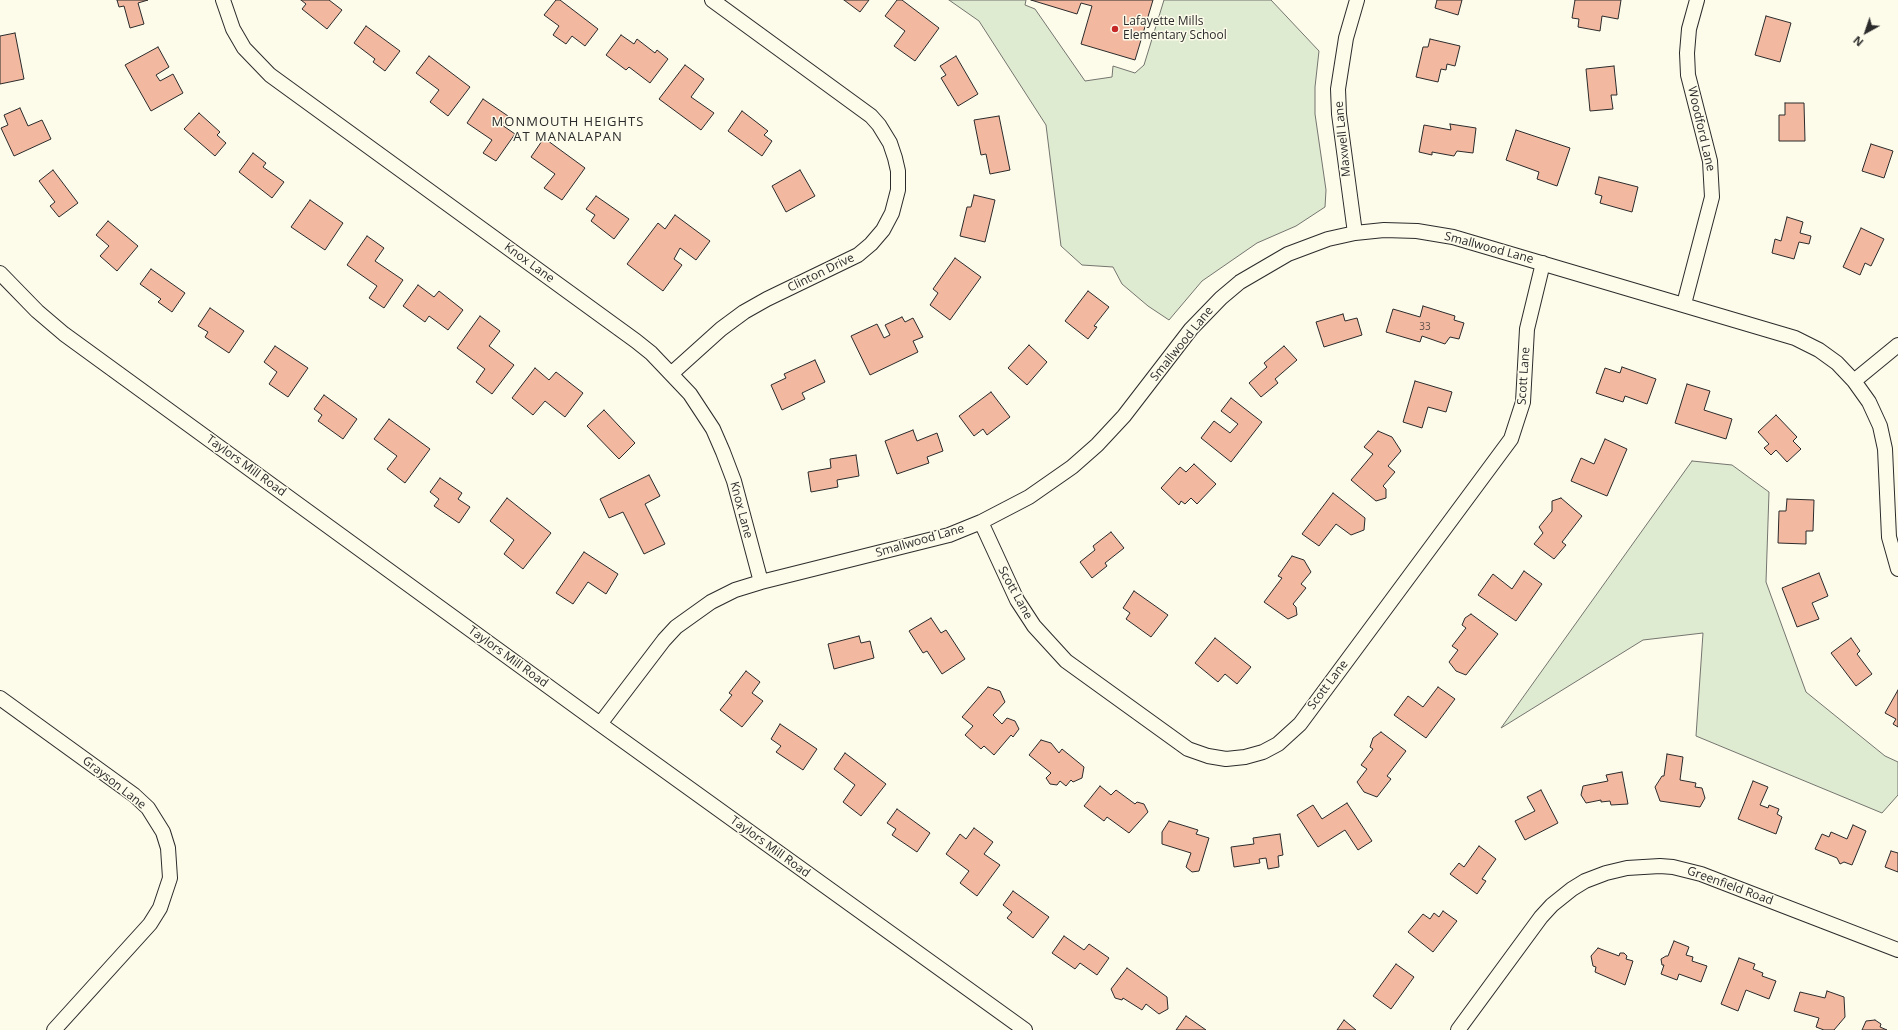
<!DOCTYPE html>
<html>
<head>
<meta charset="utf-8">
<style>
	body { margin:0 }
	#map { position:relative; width:1898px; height:1030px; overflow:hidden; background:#fdfbea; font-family:"Open Sans",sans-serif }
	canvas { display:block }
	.north { position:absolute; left:1846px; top:12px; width:40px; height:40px; -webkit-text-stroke:3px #fdfbea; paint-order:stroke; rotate:220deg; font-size:11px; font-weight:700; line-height:16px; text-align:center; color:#2b2b2b }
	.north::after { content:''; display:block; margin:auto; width:14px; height:18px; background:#2b2b2b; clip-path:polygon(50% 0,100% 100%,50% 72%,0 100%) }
</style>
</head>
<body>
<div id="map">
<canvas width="1898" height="1030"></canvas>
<div class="north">N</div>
</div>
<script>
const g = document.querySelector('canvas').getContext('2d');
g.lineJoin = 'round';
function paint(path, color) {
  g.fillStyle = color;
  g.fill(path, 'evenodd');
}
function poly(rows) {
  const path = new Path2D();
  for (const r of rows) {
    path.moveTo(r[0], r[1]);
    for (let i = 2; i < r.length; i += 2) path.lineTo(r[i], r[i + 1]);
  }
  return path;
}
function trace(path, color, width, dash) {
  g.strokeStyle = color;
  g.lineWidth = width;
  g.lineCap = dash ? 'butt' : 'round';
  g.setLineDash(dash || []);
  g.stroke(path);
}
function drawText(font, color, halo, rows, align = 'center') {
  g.font = font + ' "Open Sans",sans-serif';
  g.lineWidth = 3;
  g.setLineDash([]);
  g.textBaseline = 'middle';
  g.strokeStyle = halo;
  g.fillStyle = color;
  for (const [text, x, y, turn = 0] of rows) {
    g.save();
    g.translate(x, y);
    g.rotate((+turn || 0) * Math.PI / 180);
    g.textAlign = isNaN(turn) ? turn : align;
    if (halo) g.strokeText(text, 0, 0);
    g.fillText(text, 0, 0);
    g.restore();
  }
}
const green = poly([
	[949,0,1026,0,1025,5,1035,9,1085,81,1112,77,1113,66,1135,73,1144,65,1164,0,1271,0,1319,51,1315,87,1315,114,1326,190,1325,207,1296,226,1257,243,1202,281,1169,320,1148,306,1122,284,1113,267,1082,265,1061,246,1046,125,979,21,949,0],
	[1692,461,1732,465,1769,492,1766,582,1806,692,1885,756,1898,762,1898,795,1882,813,1696,736,1703,633,1643,640,1501,728,1692,461]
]);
const building = poly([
	[117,0,148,0,138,3,144,24,130,28,124,6,119,7,117,0],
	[301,0,329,0,342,10,327,29,302,9,306,4,301,0],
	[556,0,560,0,598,29,585,46,572,36,566,44,553,35,559,26,544,15,556,0],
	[844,0,869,0,860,12,844,0],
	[897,0,902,0,939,28,915,61,894,46,905,31,885,16,897,0],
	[1031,0,1153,0,1135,60,1081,44,1092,6,1081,3,1077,14,1031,0],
	[1437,0,1462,0,1458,15,1435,8,1437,0],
	[1575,0,1621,0,1618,19,1602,16,1600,31,1578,27,1579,19,1572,18,1575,0],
	[1766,16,1791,23,1780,62,1755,55,1766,16],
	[366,26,400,51,385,71,373,62,375,59,354,43,366,26],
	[15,33,24,79,0,84,0,36,15,33],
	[621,35,634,44,637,39,655,53,657,50,668,59,650,83,629,67,626,70,606,55,621,35],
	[1430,39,1460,46,1455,66,1447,64,1446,70,1441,69,1438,82,1416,77,1423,47,1428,47,1430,39],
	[158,47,169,67,156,75,160,81,173,74,183,93,151,111,125,65,158,47],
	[429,56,470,87,448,116,430,102,439,90,416,73,429,56],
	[956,56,978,94,958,106,941,78,946,75,940,66,956,56],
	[685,65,704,79,691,97,714,113,701,130,659,99,685,65],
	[1614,66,1617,95,1611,95,1613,109,1590,111,1586,69,1614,66],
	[483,99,508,116,502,125,515,134,496,161,483,153,492,140,467,123,483,99],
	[1785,103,1804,103,1805,141,1779,141,1779,115,1785,115,1785,103],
	[20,108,28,126,42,120,51,139,14,156,1,128,8,125,4,115,20,108],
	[742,111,768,131,764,135,772,141,762,156,728,131,742,111],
	[199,113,220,132,217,135,226,143,215,156,184,129,199,113],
	[999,116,1010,170,990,174,986,154,981,155,974,120,999,116],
	[1450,124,1476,128,1473,153,1457,151,1454,156,1432,152,1432,155,1419,152,1424,125,1451,130,1450,124],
	[1516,130,1570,148,1557,186,1537,179,1539,172,1506,160,1516,130],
	[544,138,585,168,562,200,544,188,555,174,531,157,544,138],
	[1871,144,1893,151,1884,178,1862,171,1871,144],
	[253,153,266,163,263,167,284,182,272,198,239,172,253,153],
	[53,170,78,203,59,217,50,206,55,202,39,181,53,170],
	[800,170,815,196,786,212,772,186,800,170],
	[1599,177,1638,187,1632,212,1600,203,1602,196,1595,194,1599,177],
	[974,195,995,200,985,242,960,236,967,207,971,207,974,195],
	[596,196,629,219,614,239,591,221,595,215,586,209,596,196],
	[310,200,343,223,325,250,291,227,310,200],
	[675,215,710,241,696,260,680,248,674,259,682,265,663,291,627,264,658,223,665,229,675,215],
	[1787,217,1803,222,1800,233,1811,236,1809,244,1799,242,1794,259,1772,253,1775,239,1781,241,1787,217],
	[108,221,138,246,117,271,100,256,109,246,96,235,108,221],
	[1861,228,1884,239,1871,266,1865,263,1860,275,1843,267,1861,228],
	[367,236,384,248,375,261,403,280,384,308,369,298,377,286,347,265,367,236],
	[955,258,981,277,950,320,930,305,938,293,933,289,955,258],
	[151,269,185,293,172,312,158,302,161,299,140,284,151,269],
	[418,285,434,297,439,291,463,310,448,330,429,316,425,322,403,306,418,285],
	[1088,291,1109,307,1094,326,1097,327,1088,339,1065,321,1088,291],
	[1423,306,1455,316,1454,320,1464,323,1459,339,1450,337,1445,344,1422,336,1420,342,1386,332,1393,309,1420,317,1423,306],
	[210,308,244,331,229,353,205,337,208,332,198,326,210,308],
	[1343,314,1345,321,1357,318,1362,335,1324,347,1316,322,1343,314],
	[480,316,500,331,489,346,514,365,492,394,476,382,485,369,457,348,480,316],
	[902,317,905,322,913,318,923,337,913,341,918,352,870,375,851,336,877,324,884,338,890,335,885,325,902,317],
	[1029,345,1047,362,1027,385,1008,368,1029,345],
	[275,346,308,368,288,397,269,384,277,372,264,362,275,346],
	[1284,346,1297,360,1275,379,1278,383,1261,397,1249,383,1267,367,1264,363,1284,346],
	[815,360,825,382,802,393,805,399,782,410,771,385,786,378,784,374,815,360],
	[1622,367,1656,379,1647,404,1625,396,1623,402,1596,393,1605,368,1620,373,1622,367],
	[535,368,549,380,556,372,583,393,565,417,545,401,533,415,512,398,535,368],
	[1415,381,1452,392,1446,412,1428,407,1422,428,1403,422,1415,381],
	[1687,384,1710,391,1704,410,1732,419,1726,439,1675,423,1687,384],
	[991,392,1010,417,987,435,983,429,974,436,959,416,991,392],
	[324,395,357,419,343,439,318,421,322,415,314,409,324,395],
	[1231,398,1262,422,1231,462,1201,438,1214,421,1230,433,1238,424,1221,411,1231,398],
	[604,410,635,443,619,459,587,426,604,410],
	[1776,415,1797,437,1793,441,1801,449,1787,462,1776,450,1771,455,1764,448,1769,444,1758,432,1776,415],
	[389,419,430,449,405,483,387,469,397,456,374,439,389,419],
	[913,430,917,441,937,433,943,451,927,457,929,463,897,474,885,441,913,430],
	[1378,431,1392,437,1401,451,1388,466,1395,472,1383,486,1386,489,1386,498,1376,501,1351,480,1373,454,1364,447,1378,431],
	[1605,439,1627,449,1607,496,1571,481,1581,458,1594,464,1605,439],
	[856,455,859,476,837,480,838,487,811,492,808,472,831,468,830,459,856,455],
	[1194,464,1216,484,1197,504,1191,498,1185,504,1181,501,1179,505,1161,488,1180,467,1186,472,1194,464],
	[649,475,660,496,645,504,665,544,644,554,623,512,609,518,600,499,649,475],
	[440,478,462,493,458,499,470,507,459,523,434,506,439,499,430,492,440,478],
	[1333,493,1365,518,1364,530,1351,535,1336,524,1319,546,1302,534,1333,493],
	[507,498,551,533,523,569,504,554,514,540,490,521,507,498],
	[1561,498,1582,516,1562,542,1566,545,1554,559,1534,544,1543,533,1539,527,1552,511,1552,501,1561,498],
	[1787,499,1814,500,1813,531,1806,531,1806,544,1778,543,1779,511,1786,511,1787,499],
	[1111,532,1124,548,1105,563,1107,566,1092,578,1080,562,1095,550,1093,546,1111,532],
	[584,552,618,574,606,594,588,582,573,604,556,593,584,552],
	[1292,556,1304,560,1311,572,1301,584,1306,588,1293,604,1296,607,1297,615,1288,619,1264,602,1282,578,1278,576,1292,556],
	[1524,571,1542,584,1516,621,1478,595,1493,574,1512,589,1524,571],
	[1819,573,1828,596,1812,603,1819,619,1797,627,1782,588,1819,573],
	[1134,591,1168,615,1151,637,1126,619,1130,613,1123,608,1134,591],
	[1471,614,1498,634,1466,675,1456,671,1449,662,1458,650,1452,646,1466,628,1462,625,1465,618,1471,614],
	[931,618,941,633,946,630,965,659,942,674,927,651,923,653,909,631,931,618],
	[859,636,861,643,870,641,874,658,834,669,828,644,859,636],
	[1215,638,1251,667,1237,684,1225,674,1218,682,1195,663,1215,638],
	[1851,638,1860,651,1857,654,1872,674,1856,686,1831,653,1851,638],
	[746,671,760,682,752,693,763,701,742,727,720,710,732,695,729,693,746,671],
	[988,687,1000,691,1005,702,993,715,1002,724,1007,718,1015,721,1019,729,1013,737,1011,735,994,755,984,746,981,749,965,735,973,726,962,717,988,687],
	[1438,687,1455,699,1426,738,1394,715,1408,696,1423,707,1438,687],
	[1898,690,1898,727,1893,724,1896,719,1885,713,1898,690],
	[780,724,817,749,803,770,776,752,781,746,771,739,780,724],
	[1381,732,1406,751,1387,776,1391,779,1377,797,1364,792,1357,782,1367,769,1361,765,1373,749,1370,747,1373,738,1381,732],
	[1041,740,1051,743,1059,753,1062,749,1084,767,1082,778,1073,782,1071,780,1066,786,1060,781,1057,785,1050,784,1046,778,1051,773,1029,755,1041,740],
	[845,753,886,784,861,816,843,802,855,785,834,769,845,753],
	[1667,754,1683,757,1680,780,1696,783,1695,787,1702,788,1705,798,1700,807,1660,801,1655,787,1662,776,1664,776,1667,754],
	[1622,772,1628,804,1611,805,1610,801,1601,802,1601,800,1586,803,1581,795,1583,786,1608,781,1606,775,1622,772],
	[1753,781,1768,787,1760,805,1768,808,1769,805,1779,809,1777,814,1782,817,1776,834,1738,819,1753,781],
	[1100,786,1111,795,1116,790,1135,804,1137,802,1144,804,1148,812,1129,833,1107,817,1104,821,1084,806,1100,786],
	[1541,790,1558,823,1525,840,1515,821,1535,811,1527,797,1541,790],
	[1347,803,1372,841,1358,850,1345,830,1318,847,1297,815,1313,805,1322,819,1347,803],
	[897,809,930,833,917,852,892,835,896,829,887,823,897,809],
	[1169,821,1198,830,1196,834,1209,838,1199,871,1192,872,1186,867,1191,853,1162,844,1162,832,1169,821],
	[1853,825,1866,831,1852,865,1844,862,1840,864,1837,858,1815,849,1822,834,1829,837,1831,832,1847,839,1853,825],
	[974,828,993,842,984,854,1000,865,977,896,960,883,969,871,946,854,960,834,966,839,974,828],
	[1280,834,1283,855,1278,856,1279,867,1268,869,1266,858,1259,859,1260,863,1234,867,1231,847,1254,844,1253,838,1280,834],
	[1479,846,1496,859,1482,879,1486,881,1477,894,1450,874,1459,863,1464,867,1479,846],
	[1891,851,1898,853,1898,872,1885,867,1891,851],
	[1013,891,1049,917,1033,938,1007,918,1012,912,1003,905,1013,891],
	[1443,911,1457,921,1433,952,1408,932,1423,914,1430,919,1434,913,1439,917,1443,911],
	[1064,936,1084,950,1089,944,1109,958,1097,975,1080,963,1075,969,1052,953,1064,936],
	[1674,941,1689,947,1686,955,1693,957,1692,961,1707,966,1701,982,1679,974,1677,980,1661,974,1664,965,1662,965,1661,959,1666,956,1668,956,1674,941],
	[1598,948,1619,956,1620,953,1624,953,1627,956,1626,959,1633,961,1625,985,1595,972,1596,967,1593,966,1591,956,1598,948],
	[1739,958,1755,964,1753,969,1763,973,1762,976,1776,981,1769,999,1746,990,1738,1011,1721,1004,1739,958],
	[1396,964,1414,977,1391,1009,1373,996,1396,964],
	[1127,968,1167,997,1168,1009,1159,1014,1146,1004,1142,1010,1123,998,1122,1000,1115,998,1111,989,1127,968],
	[1827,991,1844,997,1845,1017,1834,1030,1824,1030,1816,1027,1819,1018,1794,1011,1800,992,1825,998,1827,991],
	[1186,1016,1206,1030,1176,1030,1186,1016],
	[1344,1020,1356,1030,1337,1030,1344,1020],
	[1875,1020,1881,1024,1880,1027,1887,1030,1862,1030,1866,1021,1875,1020]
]);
const street = poly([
	[223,0,233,29,244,48,270,75,636,341,651,353,671,374,690,394,713,429,723,452,734,481,761,582],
	[1355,233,1339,114,1338,89,1346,38,1357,0],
	[0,273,37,311,64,334,600,724,1025,1030],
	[1684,304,1712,197,1710,161,1688,75,1687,53,1689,29,1697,0],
	[671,374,721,329,744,312,767,299,858,255,871,244,883,230,892,213,898,190,898,171,895,158,890,143,879,125,871,116,712,0],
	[1854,381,1898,345],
	[981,522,1017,600,1034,626,1066,661,1188,749,1208,756,1226,759,1245,757,1263,752,1278,744,1300,724,1511,439,1523,402,1527,329,1543,263],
	[0,698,134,795,148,808,163,832,168,848,170,878,160,908,150,924,54,1030],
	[600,724,664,640,676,627,711,602,735,590,761,582,949,535,981,522,1029,497,1072,467,1097,445,1124,416,1191,329,1221,298,1240,282,1288,254,1328,239,1355,233,1384,230,1417,231,1453,237,1795,338,1819,350,1837,363,1854,381,1869,402,1880,426,1885,449,1889,537,1898,569],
	[1458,1030,1541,917,1552,905,1572,889,1585,881,1606,873,1627,868,1660,866,1673,867,1701,874,1898,950]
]);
const markers = [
	[1115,29,4,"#c62828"]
];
const numberNames = [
	["33",1425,327]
];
const poiNames = [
	["Lafayette Mills",1123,22],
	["Elementary School",1123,36]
];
const streetNames = [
	["Woodford Lane",1701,129,77],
	["Maxwell Lane",1343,139,-96],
	["Smallwood Lane",1489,248,15],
	["Knox Lane",529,263,36],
	["Clinton Drive",821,273,-26],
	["Smallwood Lane",1182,344,-51],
	["Scott Lane",1524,376,-86],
	["Taylors Mill Road",246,466,36],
	["Knox Lane",741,510,75],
	["Smallwood Lane",920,541,-16],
	["Scott Lane",1015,593,61],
	["Taylors Mill Road",508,657,36],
	["Scott Lane",1328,685,-53],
	["Grayson Lane",114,783,38],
	["Taylors Mill Road",770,847,36],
	["Greenfield Road",1730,886,20]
];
const neighbourhoodNames = [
	["MONMOUTH HEIGHTS",568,122],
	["AT MANALAPAN",568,137]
];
paint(green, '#deebd1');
trace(green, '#74746e', 1);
paint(building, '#f2b8a0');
trace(building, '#2b2b2b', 1);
trace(street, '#2b2b2b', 16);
trace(street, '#fdfbea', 14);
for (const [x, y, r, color] of markers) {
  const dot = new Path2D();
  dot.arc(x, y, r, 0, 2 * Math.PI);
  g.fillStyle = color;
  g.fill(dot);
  trace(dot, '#fdfbea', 1.5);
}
drawText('10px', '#5d4e48', null, numberNames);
drawText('12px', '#2b2b2b', '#fdfbea', poiNames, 'left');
drawText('12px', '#2b2b2b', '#fdfbea', streetNames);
g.letterSpacing = '1px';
drawText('13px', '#2b2b2b', '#fdfbea', neighbourhoodNames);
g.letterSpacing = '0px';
</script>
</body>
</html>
